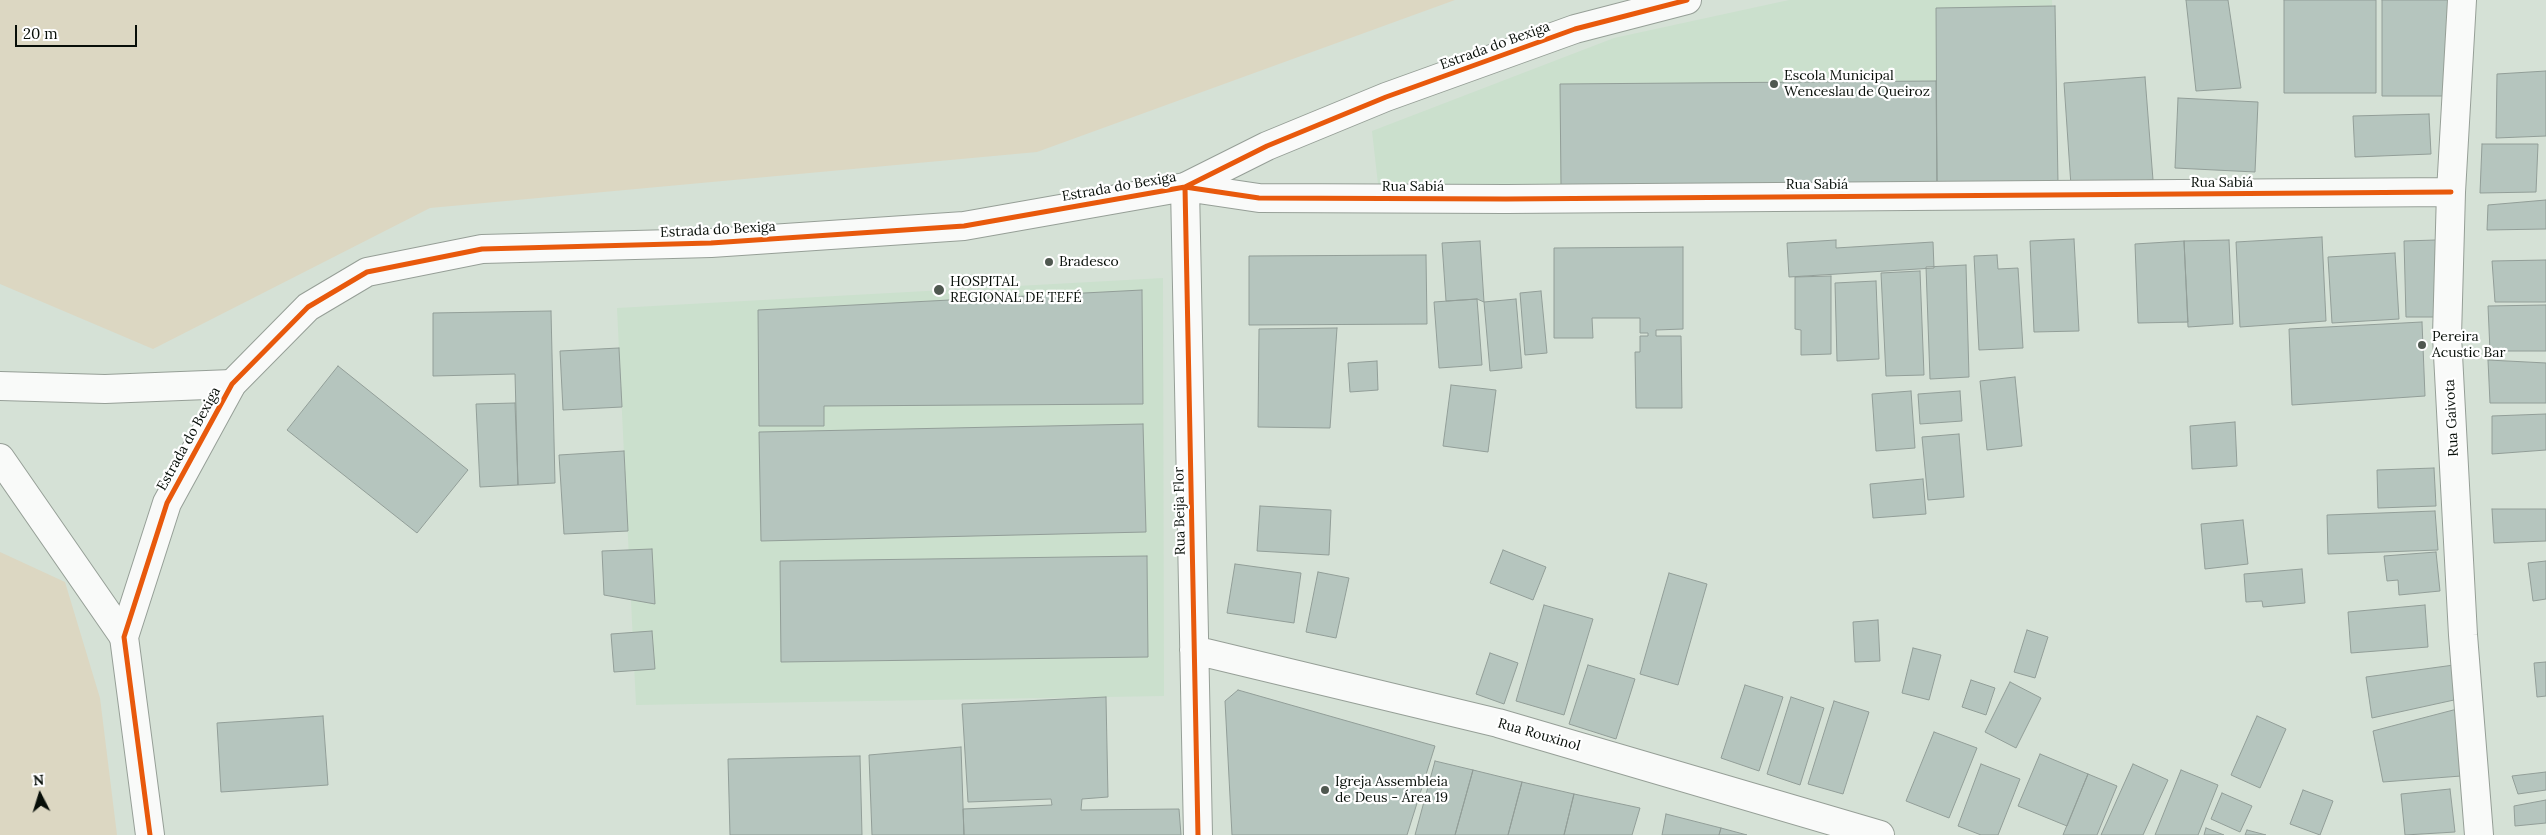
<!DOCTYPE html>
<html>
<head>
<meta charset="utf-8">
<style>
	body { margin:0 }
	#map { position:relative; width:2546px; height:835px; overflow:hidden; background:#d5e1d6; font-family:Lora,serif }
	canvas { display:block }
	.north { position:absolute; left:15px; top:770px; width:50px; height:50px; -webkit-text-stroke:4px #fff; paint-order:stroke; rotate:355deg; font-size:14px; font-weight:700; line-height:20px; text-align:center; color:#070e08 }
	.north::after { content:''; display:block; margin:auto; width:18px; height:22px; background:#070e08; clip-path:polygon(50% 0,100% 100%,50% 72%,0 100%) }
	.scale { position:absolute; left:15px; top:25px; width:122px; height:22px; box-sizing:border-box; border:2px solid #070e08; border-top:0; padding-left:6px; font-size:15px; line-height:18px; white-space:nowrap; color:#070e08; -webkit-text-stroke:4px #fff; paint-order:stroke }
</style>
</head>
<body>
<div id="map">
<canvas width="2546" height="835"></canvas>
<div class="north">N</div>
<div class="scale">20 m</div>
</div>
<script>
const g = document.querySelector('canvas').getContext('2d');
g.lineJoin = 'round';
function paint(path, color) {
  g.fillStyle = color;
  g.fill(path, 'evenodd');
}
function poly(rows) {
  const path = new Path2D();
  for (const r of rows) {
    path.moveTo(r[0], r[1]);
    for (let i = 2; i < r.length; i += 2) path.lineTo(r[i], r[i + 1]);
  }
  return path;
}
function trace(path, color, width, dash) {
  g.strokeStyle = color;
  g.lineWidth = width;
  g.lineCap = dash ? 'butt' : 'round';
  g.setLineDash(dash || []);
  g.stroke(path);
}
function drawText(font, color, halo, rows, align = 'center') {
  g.font = font + ' Lora,serif';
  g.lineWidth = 4.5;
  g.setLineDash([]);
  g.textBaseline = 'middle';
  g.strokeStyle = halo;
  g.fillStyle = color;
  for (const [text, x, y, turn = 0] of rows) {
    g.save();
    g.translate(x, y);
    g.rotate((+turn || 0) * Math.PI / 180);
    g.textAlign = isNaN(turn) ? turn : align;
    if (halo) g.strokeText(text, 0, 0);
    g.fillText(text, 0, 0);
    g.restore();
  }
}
const built = poly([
	[1789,0,2052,0,2058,183,1523,186,1378,184,1372,131,1614,38],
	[1163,278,1164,696,636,705,617,308]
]);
const green = poly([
	[0,0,1455,0,1037,152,430,208,153,349,0,284],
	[0,552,65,582,100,698,117,835,0,835]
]);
const building = poly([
	[2186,0,2228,0,2241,88,2196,91,2186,0],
	[2284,0,2376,0,2376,93,2284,93,2284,0],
	[2382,0,2450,0,2446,96,2382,96,2382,0],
	[2055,6,2058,183,1937,183,1936,8,2055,6],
	[2546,71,2546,136,2496,138,2497,74,2546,71],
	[2145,77,2153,180,2071,186,2064,83,2145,77],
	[1936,81,1937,183,1561,186,1560,84,1936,81],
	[2178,98,2258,102,2255,172,2175,168,2178,98],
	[2429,114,2431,154,2355,157,2353,116,2429,114],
	[2482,144,2538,144,2536,192,2480,193,2482,144],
	[2546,200,2546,229,2487,230,2488,205,2546,200],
	[2322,237,2326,321,2240,327,2236,242,2322,237],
	[2074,239,2079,331,2034,332,2030,241,2074,239],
	[1836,240,1836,248,1933,242,1934,268,1789,277,1787,243,1836,240],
	[2229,240,2233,324,2188,327,2184,241,2229,240],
	[2436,240,2439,317,2406,317,2404,241,2436,240],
	[1480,241,1484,302,1477,299,1446,301,1442,243,1480,241],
	[2184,241,2188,322,2138,323,2135,244,2184,241],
	[1683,247,1683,329,1656,330,1656,336,1681,336,1682,408,1636,408,1635,352,1640,352,1640,336,1648,336,1648,333,1640,333,1640,318,1592,318,1593,338,1554,338,1554,248,1683,247],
	[2395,253,2399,319,2332,323,2328,257,2395,253],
	[1426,255,1427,324,1249,325,1249,256,1426,255],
	[1997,255,1998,269,2018,268,2023,348,1979,350,1974,256,1997,255],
	[2546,260,2546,302,2495,302,2492,261,2546,260],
	[1966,265,1969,377,1930,379,1926,267,1966,265],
	[1920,271,1924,375,1886,376,1881,273,1920,271],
	[1831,276,1831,354,1801,355,1801,330,1795,329,1795,277,1831,276],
	[1876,281,1879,359,1837,361,1835,283,1876,281],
	[1142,290,1143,404,824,406,824,426,759,426,758,310,1142,290],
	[1541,291,1547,353,1525,355,1520,293,1541,291],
	[1477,299,1482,365,1439,368,1434,302,1477,299],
	[1516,299,1522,368,1490,371,1484,302,1516,299],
	[2546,305,2546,351,2490,351,2488,306,2546,305],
	[551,311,555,483,518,485,515,374,433,376,433,313,551,311],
	[2422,322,2425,396,2292,405,2289,329,2422,322],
	[1337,328,1330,428,1258,427,1259,329,1337,328],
	[619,348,622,407,563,410,560,351,619,348],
	[2488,360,2546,363,2546,403,2490,403,2488,360],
	[1377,361,1378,390,1350,392,1348,363,1377,361],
	[338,366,468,470,417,533,287,430,338,366],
	[2015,377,2022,446,1987,450,1980,381,2015,377],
	[1451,385,1496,390,1488,452,1443,446,1451,385],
	[1911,391,1915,448,1876,451,1872,394,1911,391],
	[1960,391,1962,421,1920,424,1918,394,1960,391],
	[515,403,518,485,480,487,476,404,515,403],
	[2546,414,2546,450,2492,454,2492,416,2546,414],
	[2235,422,2237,466,2192,469,2190,426,2235,422],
	[1143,424,1146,532,761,541,759,432,1143,424],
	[1959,434,1964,497,1928,500,1922,437,1959,434],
	[624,451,628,531,564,534,559,455,624,451],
	[2434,468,2436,506,2378,508,2377,470,2434,468],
	[1923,479,1926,514,1873,518,1870,484,1923,479],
	[1260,506,1331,510,1329,555,1257,551,1260,506],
	[2492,509,2546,509,2546,541,2494,543,2492,509],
	[2435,511,2438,550,2328,554,2327,515,2435,511],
	[2243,520,2248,564,2205,569,2201,524,2243,520],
	[652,549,655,604,604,595,602,551,652,549],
	[1503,550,1546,567,1533,600,1490,583,1503,550],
	[2436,552,2440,591,2399,595,2398,580,2387,581,2384,556,2436,552],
	[1147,556,1148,657,781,662,780,561,1147,556],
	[2546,561,2546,599,2533,601,2528,563,2546,561],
	[1235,564,1301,573,1294,623,1227,613,1235,564],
	[2302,569,2305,603,2263,607,2262,601,2246,602,2244,574,2302,569],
	[1318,572,1349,578,1336,638,1306,632,1318,572],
	[1669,573,1707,584,1678,685,1640,674,1669,573],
	[1544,605,1593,619,1564,715,1516,701,1544,605],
	[2425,605,2428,647,2351,653,2348,612,2425,605],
	[1878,620,1880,661,1855,662,1853,622,1878,620],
	[2027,630,2048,637,2035,678,2014,672,2027,630],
	[652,631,655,669,614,672,611,634,652,631],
	[1913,648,1941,655,1929,700,1902,693,1913,648],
	[1490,653,1518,663,1504,704,1476,694,1490,653],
	[2546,662,2546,696,2537,697,2534,663,2546,662],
	[1588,665,1635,679,1616,739,1569,724,1588,665],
	[2454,665,2454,700,2372,718,2366,677,2454,665],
	[1971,680,1995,688,1986,715,1962,707,1971,680],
	[2010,682,2041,698,2016,748,1985,732,2010,682],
	[1745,685,1783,697,1759,771,1721,758,1745,685],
	[1238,690,1435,746,1407,835,1232,835,1225,701,1238,690],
	[1106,697,1108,797,1082,799,1081,810,1179,809,1181,835,964,835,963,809,1052,805,1051,799,968,802,962,704,1106,697],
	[1791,697,1824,708,1800,785,1767,774,1791,697],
	[1834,701,1869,712,1843,794,1808,784,1834,701],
	[2461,708,2461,776,2383,782,2373,731,2461,708],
	[323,716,328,785,221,792,217,723,323,716],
	[2257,716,2286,729,2260,788,2231,775,2257,716],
	[1934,732,1977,748,1949,818,1906,801,1934,732],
	[961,747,964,835,872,835,869,755,961,747],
	[2040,754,2088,774,2067,826,2018,806,2040,754],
	[860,756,862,835,730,835,728,759,860,756],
	[1435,761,1473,770,1455,835,1415,835,1435,761],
	[1981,764,2020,779,1998,835,1981,835,1958,826,1981,764],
	[2133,764,2168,780,2143,835,2101,835,2133,764],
	[1473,770,1522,782,1508,835,1455,835,1473,770],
	[2181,770,2218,785,2198,835,2155,835,2181,770],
	[2546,772,2546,790,2518,794,2512,776,2546,772],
	[2088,774,2117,786,2097,835,2063,835,2088,774],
	[1522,782,1574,794,1564,835,1508,835,1522,782],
	[2450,789,2455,832,2405,835,2401,794,2450,789],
	[2303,790,2333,801,2320,835,2290,824,2303,790],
	[2222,793,2252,806,2240,832,2211,819,2222,793],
	[1574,794,1640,808,1632,835,1564,835,1574,794],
	[2546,800,2546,823,2515,826,2514,806,2546,800],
	[1666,814,1721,828,1719,835,1662,835,1666,814],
	[1721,828,1747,835,1719,835,1721,828],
	[2206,828,2224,835,2204,835,2206,828],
	[2247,830,2266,835,2245,835,2247,830]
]);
const minor = poly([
	[2462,0,2451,192,2447,336,2463,635,2479,835],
	[0,386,105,389,232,384],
	[0,458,124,637],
	[1194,650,1498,723,1880,835],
	[1198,835,1185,187,1259,198,1506,199,2451,192]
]);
const tertiary = poly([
	[150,835,124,637,167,503,232,384,308,307,367,272,482,249,711,243,964,226,1185,187,1267,146,1386,97,1575,29,1687,0]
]);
const cycleway = poly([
	[150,835,124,637,167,503,232,384,308,307,367,272,482,249,711,243,964,226,1185,187,1267,146,1386,97,1575,29,1687,0],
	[1198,835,1185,187,1259,198,1506,199,2451,192]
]);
const markers = [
	[1774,84,5,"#4f5850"],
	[1049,262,5,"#4f5850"],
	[939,290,6,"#4f5850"],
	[2422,345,5,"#4f5850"],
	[1325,790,5,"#4f5850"]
];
const streetNames = [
	["Estrada do Bexiga",1495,46,-20],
	["Rua Sabiá",2222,183],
	["Rua Sabiá",1817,185],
	["Estrada do Bexiga",1119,187,-10],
	["Rua Sabiá",1413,187],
	["Estrada do Bexiga",718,230,-3],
	["Rua Gaivota",2452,418,-93],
	["Estrada do Bexiga",189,439,-61],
	["Rua Beija Flor",1180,511,-91],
	["Rua Rouxinol",1539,735,16]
];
const poiNames = [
	["Escola Municipal",1784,76],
	["Wenceslau de Queiroz",1784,92],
	["Bradesco",1059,262],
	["HOSPITAL",950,282],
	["REGIONAL DE TEFÉ",950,298],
	["Pereira",2432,337],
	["Acustic Bar",2432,353],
	["Igreja Assembleia",1335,782],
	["de Deus - Área 19",1335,798]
];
paint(built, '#cbe0cd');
paint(green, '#dcd7c2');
paint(building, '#b5c5be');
trace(building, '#929e98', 1);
trace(minor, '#969f97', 30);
trace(tertiary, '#969f97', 30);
trace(minor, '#f9faf9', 28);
trace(tertiary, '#f9faf9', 28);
trace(cycleway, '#e8590c', 5);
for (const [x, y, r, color] of markers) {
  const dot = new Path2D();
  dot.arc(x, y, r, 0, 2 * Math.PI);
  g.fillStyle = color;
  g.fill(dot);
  trace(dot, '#fff', 2);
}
drawText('14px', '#070e08', '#fff', streetNames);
drawText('14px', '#070e08', '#fff', poiNames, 'left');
</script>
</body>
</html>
